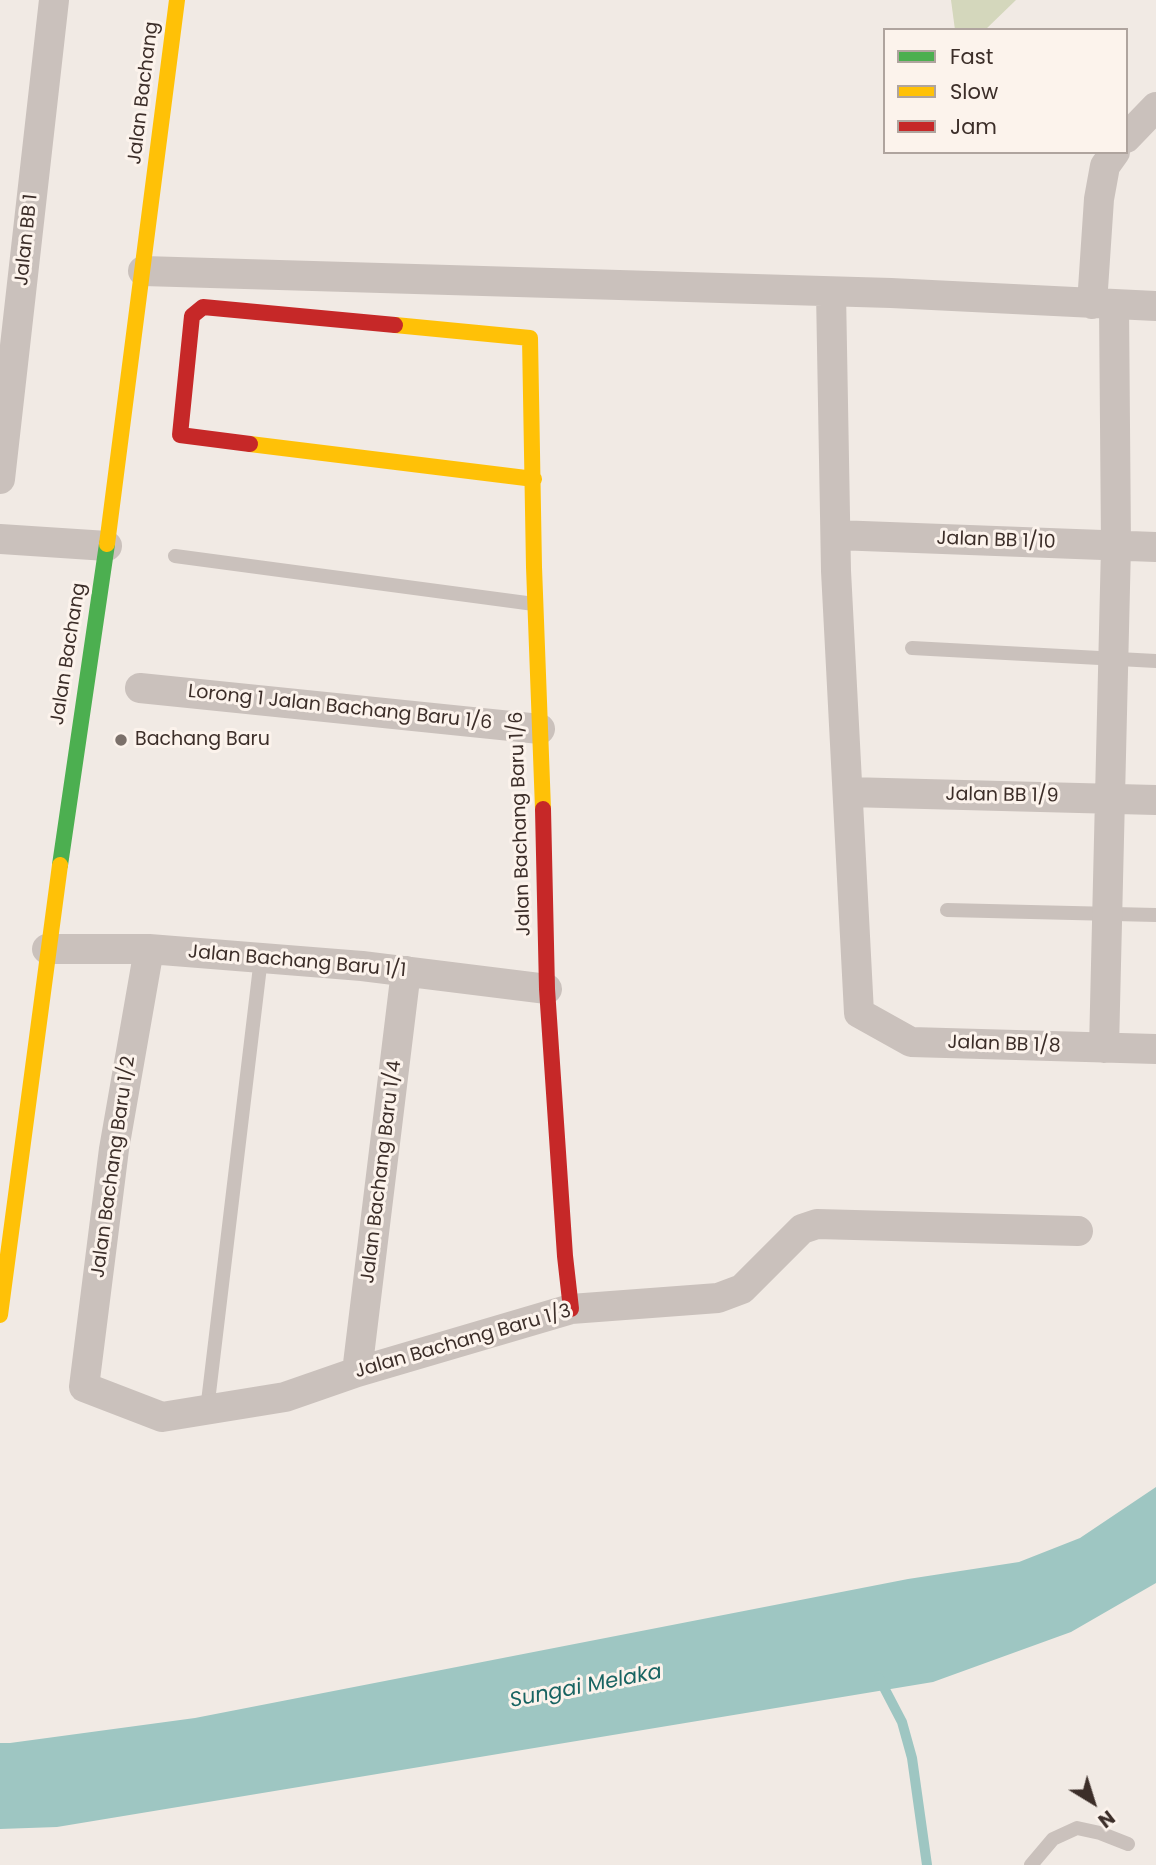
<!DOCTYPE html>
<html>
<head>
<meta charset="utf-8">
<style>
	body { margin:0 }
	#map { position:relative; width:1156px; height:1865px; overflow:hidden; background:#f1eae4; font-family:Poppins,sans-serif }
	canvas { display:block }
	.legend { position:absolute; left:883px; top:28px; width:245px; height:126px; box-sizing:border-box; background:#fcf3ec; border:2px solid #afa49e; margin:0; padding:9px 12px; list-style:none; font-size:21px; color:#3c2e29 }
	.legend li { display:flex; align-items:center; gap:14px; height:35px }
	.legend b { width:35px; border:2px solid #afa49e }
	.north { position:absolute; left:1058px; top:1767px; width:70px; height:70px; -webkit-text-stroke:5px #fcf3ec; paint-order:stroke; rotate:142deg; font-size:19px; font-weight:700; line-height:28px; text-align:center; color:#3c2e29 }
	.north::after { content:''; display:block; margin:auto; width:24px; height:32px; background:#3c2e29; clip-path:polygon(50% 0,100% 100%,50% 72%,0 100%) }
</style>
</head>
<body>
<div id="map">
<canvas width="1156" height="1865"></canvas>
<ul class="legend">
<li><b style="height:9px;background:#4caf50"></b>Fast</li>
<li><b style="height:9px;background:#ffc107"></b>Slow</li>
<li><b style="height:9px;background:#c62828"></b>Jam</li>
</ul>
<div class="north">N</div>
</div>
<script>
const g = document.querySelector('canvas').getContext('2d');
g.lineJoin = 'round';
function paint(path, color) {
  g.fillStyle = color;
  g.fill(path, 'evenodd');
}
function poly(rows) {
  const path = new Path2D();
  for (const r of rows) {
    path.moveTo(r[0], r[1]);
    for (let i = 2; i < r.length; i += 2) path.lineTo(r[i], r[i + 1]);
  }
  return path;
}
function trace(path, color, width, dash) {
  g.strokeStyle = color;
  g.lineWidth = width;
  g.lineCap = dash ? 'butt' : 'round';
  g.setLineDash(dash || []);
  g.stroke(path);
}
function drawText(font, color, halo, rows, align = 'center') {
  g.font = font + ' Poppins,sans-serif';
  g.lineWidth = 6;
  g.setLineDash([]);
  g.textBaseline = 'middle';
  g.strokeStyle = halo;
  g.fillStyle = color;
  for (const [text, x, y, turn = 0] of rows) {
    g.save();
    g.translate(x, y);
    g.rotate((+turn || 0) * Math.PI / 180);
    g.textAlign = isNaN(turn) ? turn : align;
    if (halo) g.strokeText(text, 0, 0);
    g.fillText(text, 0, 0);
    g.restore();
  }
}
const green = poly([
	[951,0,1016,0,985,30,955,30]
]);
const water = poly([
	[1156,1487,1156,1583,1071,1632,933,1682,57,1827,0,1829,0,1743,10,1743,195,1718,908,1579,1019,1562,1080,1538]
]);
const stream = poly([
	[879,1678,902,1722,912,1758,927,1865]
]);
const lane = poly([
	[175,556,534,604],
	[912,648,1156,661],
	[947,910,1156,915],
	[207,1410,261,958],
	[1031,1865,1053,1839,1077,1828,1100,1833,1128,1844]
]);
const street = poly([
	[1126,138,1156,107],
	[143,271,891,293,1156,306],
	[831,292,836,571,859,1013,911,1042,1156,1049],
	[1092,304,1099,199,1105,166,1115,152],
	[0,479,54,0],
	[836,535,1156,547],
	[0,539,107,546],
	[140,688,540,729],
	[848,792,1156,800],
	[47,949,149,949,362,966,547,989],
	[149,949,114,1149,84,1387,162,1417,285,1397,357,1372,571,1309,718,1298,742,1289,802,1229,817,1224,1078,1231],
	[1104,1048,1116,546,1114,305],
	[357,1372,406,971]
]);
const fast = poly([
	[60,865,107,544]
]);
const slow = poly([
	[395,325,530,338,534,567,543,809],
	[250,444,534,479],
	[107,544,177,0],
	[0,1315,60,865]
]);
const jam = poly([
	[250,444,180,435,192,316,203,307,395,325],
	[543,809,547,989,565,1256,571,1309]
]);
const markers = [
	[121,740,7,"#7b706a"]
];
const streetNames = [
	["Jalan Bachang",144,93,-83],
	["Jalan BB 1",27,240,-84],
	["Jalan BB 1/10",996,541,2],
	["Jalan Bachang",69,654,-81],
	["Lorong 1 Jalan Bachang Baru 1/6",340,708,6],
	["Jalan BB 1/9",1002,796,1],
	["Jalan Bachang Baru 1/6",521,824,-92],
	["Jalan Bachang Baru 1/1",297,962,5],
	["Jalan BB 1/8",1004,1045,2],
	["Jalan Bachang Baru 1/2",114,1167,-82],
	["Jalan Bachang Baru 1/4",382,1172,-83],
	["Jalan Bachang Baru 1/3",463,1342,-16]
];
const poiNames = [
	["Bachang Baru",135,740]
];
const waterNames = [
	["Sungai Melaka",586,1687,-11]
];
paint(green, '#d4d7bc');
paint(water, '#9ec6c2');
trace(stream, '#9ec6c2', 10);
trace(lane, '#cac1bc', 14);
trace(street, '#cac1bc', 30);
trace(fast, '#4caf50', 16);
trace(slow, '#ffc107', 16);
trace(jam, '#c62828', 16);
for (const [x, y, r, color] of markers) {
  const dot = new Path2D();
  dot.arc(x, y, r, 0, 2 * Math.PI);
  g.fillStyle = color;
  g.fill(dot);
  trace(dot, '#fcf3ec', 2.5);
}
drawText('19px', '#3c2e29', '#fcf3ec', streetNames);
drawText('19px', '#3c2e29', '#fcf3ec', poiNames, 'left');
drawText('italic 21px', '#196462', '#fcf3ec', waterNames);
</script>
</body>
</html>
